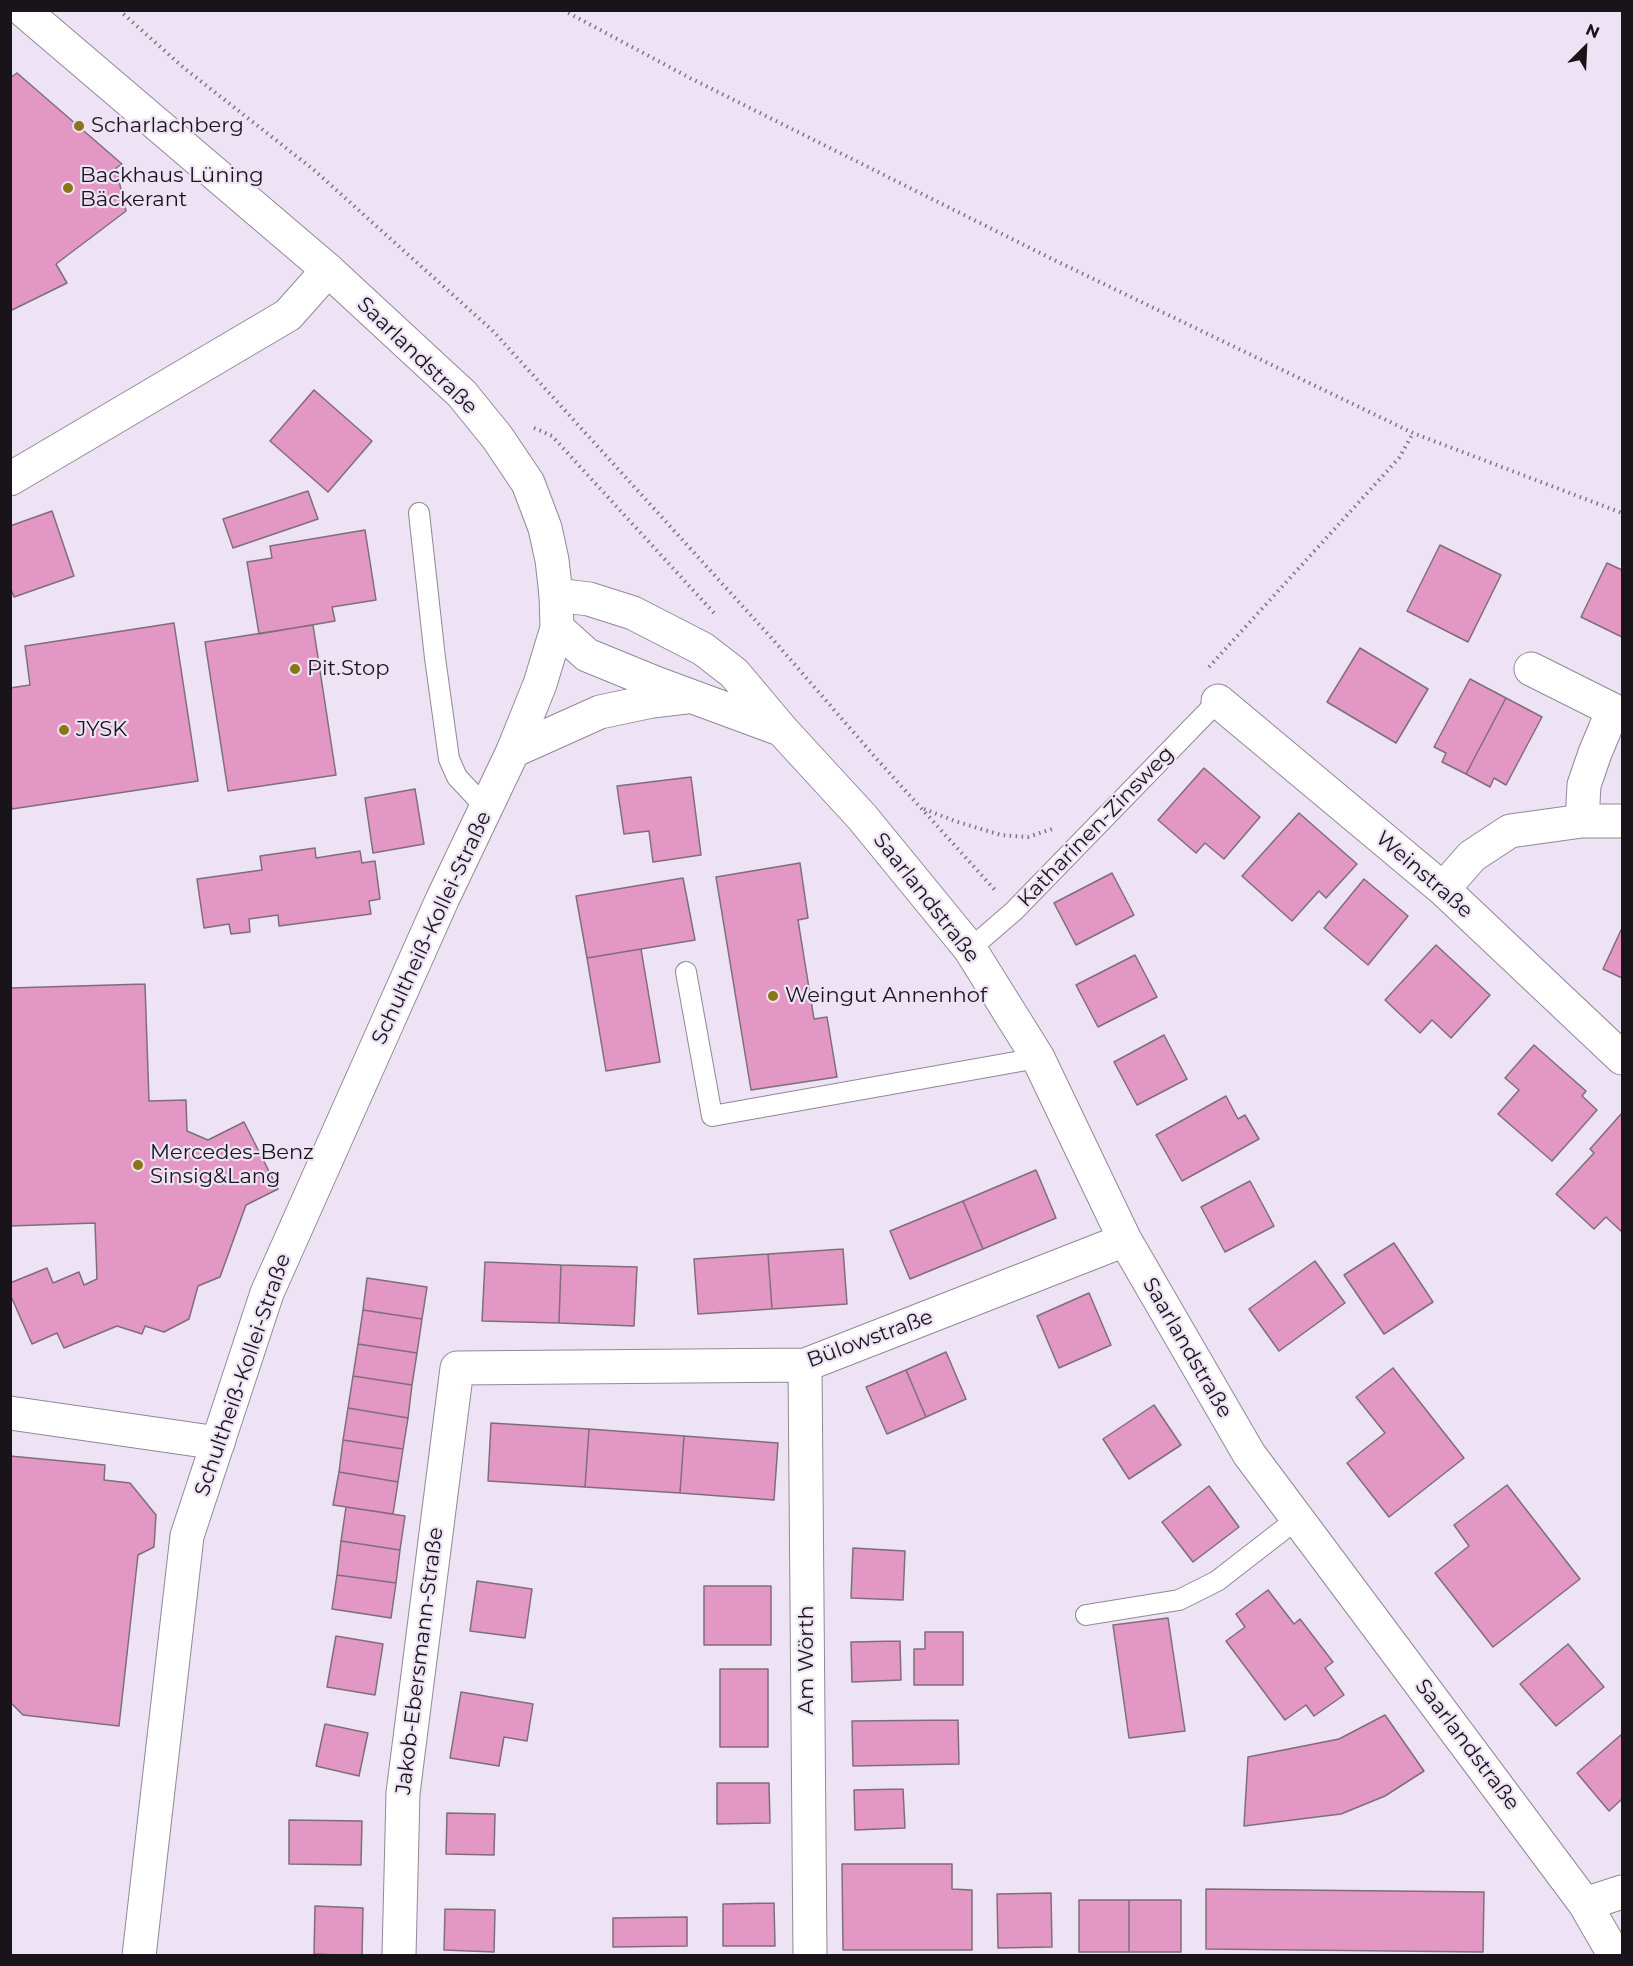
<!DOCTYPE html>
<html>
<head>
<meta charset="utf-8">
<style>
	body { margin:0 }
	#map { position:relative; width:1633px; height:1966px; overflow:hidden; background:#eee3f4; font-family:Montserrat,sans-serif }
	canvas { display:block }
	.frame { position:absolute; inset:0; border:12px solid #18141a; pointer-events:none }
	.north { position:absolute; left:1555px; top:18px; width:60px; height:60px; -webkit-text-stroke:4px #eee3f4; paint-order:stroke; rotate:24deg; font-size:16px; font-weight:700; line-height:24px; text-align:center; color:#18141a }
	.north::after { content:''; display:block; margin:auto; width:21px; height:27px; background:#18141a; clip-path:polygon(50% 0,100% 100%,50% 72%,0 100%) }
</style>
</head>
<body>
<div id="map">
<canvas width="1633" height="1966"></canvas>
<div class="frame"></div>
<div class="north">N</div>
</div>
<script>
const g = document.querySelector('canvas').getContext('2d');
g.lineJoin = 'round';
function paint(path, color) {
  g.fillStyle = color;
  g.fill(path, 'evenodd');
}
function poly(rows) {
  const path = new Path2D();
  for (const r of rows) {
    path.moveTo(r[0], r[1]);
    for (let i = 2; i < r.length; i += 2) path.lineTo(r[i], r[i + 1]);
  }
  return path;
}
function trace(path, color, width, dash) {
  g.strokeStyle = color;
  g.lineWidth = width;
  g.lineCap = dash ? 'butt' : 'round';
  g.setLineDash(dash || []);
  g.stroke(path);
}
function drawText(font, color, halo, rows, align = 'center') {
  g.font = font + ' Montserrat,sans-serif';
  g.lineWidth = 4.5;
  g.setLineDash([]);
  g.textBaseline = 'middle';
  g.strokeStyle = halo;
  g.fillStyle = color;
  for (const [text, x, y, turn = 0] of rows) {
    g.save();
    g.translate(x, y);
    g.rotate((+turn || 0) * Math.PI / 180);
    g.textAlign = isNaN(turn) ? turn : align;
    if (halo) g.strokeText(text, 0, 0);
    g.fillText(text, 0, 0);
    g.restore();
  }
}
const building = poly([
	[17,73,122,164,116,168,126,211,56,264,67,283,10,311,10,78,17,73],
	[314,390,372,441,328,492,270,441,314,390],
	[308,491,318,519,233,548,223,519,308,491],
	[52,511,74,576,14,597,10,587,10,526,52,511],
	[365,530,376,600,332,607,335,621,259,634,247,562,272,558,270,546,365,530],
	[1440,545,1501,575,1468,642,1407,611,1440,545],
	[1607,563,1622,570,1622,637,1581,617,1607,563],
	[174,623,198,781,12,809,10,798,10,688,30,685,25,646,174,623],
	[313,625,336,775,228,791,205,642,313,625],
	[1360,648,1428,689,1396,743,1327,702,1360,648],
	[1470,679,1506,698,1466,774,1442,762,1446,753,1434,747,1470,679],
	[1506,698,1542,717,1506,785,1494,778,1490,787,1466,774,1506,698],
	[1204,768,1260,817,1224,859,1205,843,1196,853,1158,820,1204,768],
	[691,777,701,855,653,862,649,831,624,834,617,786,691,777],
	[415,789,424,844,373,853,365,798,415,789],
	[1299,813,1357,864,1326,898,1319,891,1292,921,1242,876,1299,813],
	[315,848,316,858,360,851,362,863,375,861,380,899,369,901,371,914,279,926,278,915,249,919,250,932,231,934,229,924,204,928,197,879,262,870,260,856,315,848],
	[800,863,808,918,798,920,814,1019,827,1017,837,1077,751,1090,716,877,800,863],
	[1112,873,1134,915,1076,945,1054,903,1112,873],
	[683,878,695,940,587,958,576,896,683,878],
	[1364,879,1408,916,1368,965,1324,928,1364,879],
	[1622,928,1622,978,1603,969,1622,928],
	[1436,945,1490,995,1451,1038,1432,1020,1420,1033,1385,1000,1436,945],
	[641,949,660,1062,606,1071,587,958,641,949],
	[1135,955,1157,997,1098,1027,1076,985,1135,955],
	[145,984,149,1101,186,1100,187,1131,208,1140,244,1122,278,1189,246,1205,220,1277,198,1286,189,1319,164,1332,145,1326,142,1334,117,1326,64,1348,57,1333,32,1344,10,1294,10,1283,47,1268,53,1283,79,1272,84,1285,97,1279,95,1223,10,1226,10,988,145,984],
	[1164,1035,1187,1079,1137,1105,1114,1062,1164,1035],
	[1534,1045,1586,1091,1582,1096,1597,1110,1552,1161,1498,1114,1519,1090,1505,1078,1534,1045],
	[1226,1096,1238,1119,1245,1115,1259,1139,1182,1181,1156,1135,1226,1096],
	[1622,1113,1622,1232,1606,1217,1594,1229,1556,1194,1594,1153,1590,1149,1622,1113],
	[1036,1170,1056,1218,983,1249,963,1201,1036,1170],
	[1250,1181,1274,1226,1225,1252,1201,1207,1250,1181],
	[963,1201,983,1249,910,1279,890,1231,963,1201],
	[1394,1243,1433,1302,1384,1334,1344,1275,1394,1243],
	[843,1249,847,1304,772,1309,768,1254,843,1249],
	[768,1254,772,1309,698,1314,694,1259,768,1254],
	[1315,1261,1345,1303,1279,1351,1249,1309,1315,1261],
	[485,1262,561,1265,559,1323,482,1321,485,1262],
	[561,1265,637,1267,634,1326,559,1323,561,1265],
	[367,1278,427,1287,422,1319,363,1310,367,1278],
	[1089,1293,1111,1345,1059,1368,1037,1316,1089,1293],
	[363,1310,422,1319,417,1353,358,1344,363,1310],
	[358,1344,417,1353,412,1385,353,1376,358,1344],
	[946,1352,966,1399,926,1417,906,1370,946,1352],
	[1393,1368,1464,1458,1389,1517,1347,1463,1385,1433,1356,1397,1393,1368],
	[906,1370,926,1417,887,1434,866,1387,906,1370],
	[353,1376,412,1385,408,1418,348,1408,353,1376],
	[1154,1405,1181,1445,1129,1479,1103,1439,1154,1405],
	[348,1408,408,1418,403,1449,343,1440,348,1408],
	[491,1423,589,1429,585,1487,488,1481,491,1423],
	[589,1429,684,1436,680,1493,585,1487,589,1429],
	[684,1436,778,1443,774,1500,680,1493,684,1436],
	[343,1440,403,1449,398,1482,339,1472,343,1440],
	[10,1456,105,1465,104,1480,130,1483,156,1515,154,1547,138,1555,119,1726,23,1715,10,1702,10,1456],
	[339,1472,398,1482,393,1514,333,1505,339,1472],
	[1507,1485,1580,1579,1493,1647,1435,1573,1469,1546,1454,1525,1507,1485],
	[1209,1486,1239,1527,1193,1562,1162,1522,1209,1486],
	[346,1507,405,1516,400,1550,341,1541,346,1507],
	[341,1541,400,1550,396,1583,337,1575,341,1541],
	[853,1548,905,1551,903,1600,851,1598,853,1548],
	[337,1575,396,1583,391,1618,332,1609,337,1575],
	[477,1581,532,1589,525,1638,470,1631,477,1581],
	[704,1586,771,1586,771,1645,704,1645,704,1586],
	[1268,1590,1294,1624,1300,1619,1333,1662,1325,1668,1344,1695,1314,1716,1306,1705,1285,1720,1226,1641,1245,1627,1236,1614,1268,1590],
	[1168,1618,1185,1731,1129,1738,1113,1625,1168,1618],
	[925,1632,963,1632,963,1685,914,1685,914,1649,925,1649,925,1632],
	[336,1636,383,1644,375,1695,327,1687,336,1636],
	[900,1641,901,1680,852,1682,851,1642,900,1641],
	[1568,1644,1604,1687,1556,1726,1520,1684,1568,1644],
	[720,1669,768,1669,768,1747,720,1747,720,1669],
	[461,1692,533,1704,527,1741,504,1737,499,1766,450,1758,461,1692],
	[1385,1715,1424,1771,1385,1796,1341,1814,1244,1826,1248,1757,1339,1739,1385,1715],
	[958,1720,959,1764,853,1766,852,1721,958,1720],
	[325,1724,368,1733,359,1776,316,1766,325,1724],
	[1622,1734,1622,1799,1609,1811,1577,1773,1622,1734],
	[717,1783,769,1783,770,1823,717,1824,717,1783],
	[903,1789,905,1828,855,1830,854,1790,903,1789],
	[447,1813,495,1814,494,1855,446,1854,447,1813],
	[289,1820,362,1821,361,1865,289,1864,289,1820],
	[842,1864,952,1864,952,1889,972,1890,972,1950,843,1950,842,1864],
	[1206,1889,1484,1892,1483,1952,1206,1949,1206,1889],
	[1051,1893,1052,1947,998,1948,997,1894,1051,1893],
	[1079,1900,1129,1900,1129,1952,1079,1952,1079,1900],
	[1129,1900,1181,1900,1181,1952,1129,1952,1129,1900],
	[774,1903,775,1946,723,1946,723,1904,774,1903],
	[315,1906,363,1908,362,1956,314,1954,315,1906],
	[445,1909,495,1910,494,1952,444,1950,445,1909],
	[687,1917,687,1946,613,1947,613,1918,687,1917]
]);
const path = poly([
	[119,10,184,68,314,170,492,330,776,643,875,757,995,890],
	[563,10,690,78,1048,257,1413,433,1622,513],
	[534,428,552,436,714,613],
	[1209,667,1399,458,1413,433],
	[924,809,955,821,1001,835,1028,837,1052,829]
]);
const lane = poly([
	[419,513,435,658,449,759,457,777,486,808],
	[970,949,1014,911,1218,701],
	[686,972,712,1116,1038,1058],
	[1086,1615,1179,1600,1217,1581,1297,1519]
]);
const street = poly([
	[10,479,288,315,328,270],
	[556,595,589,599,633,613,703,649,734,673,782,730,862,817,970,949,1038,1058,1125,1240,1249,1454,1585,1904,1615,1956],
	[557,628,587,655,658,684,780,729],
	[1531,669,1613,710,1595,753,1584,785,1582,821],
	[1218,701,1443,889,1622,1058],
	[513,751,600,712,652,701,686,697],
	[1443,889,1472,856,1510,831,1582,821,1622,821],
	[805,1365,810,1956],
	[10,1413,218,1443],
	[1585,1904,1622,1892],
	[399,1956,403,1793,457,1368,805,1365,1125,1240]
]);
const secondary = poly([
	[23,10,328,270,462,394,497,437,528,483,545,528,552,560,556,595,557,628,540,684,513,751,442,900,267,1293,187,1536,139,1956]
]);
const markers = [
	[79,126,6,"#8b7519"],
	[68,188,6,"#8b7519"],
	[295,669,6,"#8b7519"],
	[64,730,6,"#8b7519"],
	[773,996,6,"#8b7519"],
	[138,1165,6,"#8b7519"]
];
const poiNames = [
	["Scharlachberg",91,126],
	["Backhaus Lüning",80,176],
	["Bäckerant",80,200],
	["Pit.Stop",307,669],
	["JYSK",76,730],
	["Weingut Annenhof",785,996],
	["Mercedes-Benz",150,1153],
	["Sinsig&Lang",150,1177]
];
const streetNames = [
	["Saarlandstraße",417,356,44],
	["Katharinen-Zinsweg",1096,827,-46],
	["Weinstraße",1424,875,41],
	["Saarlandstraße",926,898,52],
	["Schultheiß-Kollei-Straße",432,928,-65],
	["Bülowstraße",870,1339,-20],
	["Saarlandstraße",1187,1348,60],
	["Schultheiß-Kollei-Straße",243,1375,-71],
	["Am Wörth",807,1660,-90],
	["Jakob-Ebersmann-Straße",420,1661,-83],
	["Saarlandstraße",1467,1745,53]
];
paint(building, '#e297c5');
trace(building, '#7f6e78', 1.5);
trace(lane, '#928898', 22);
trace(street, '#928898', 35);
trace(secondary, '#928898', 35);
trace(path, '#7e7782', 4, [1.5, 4.5]);
trace(lane, '#fff', 20);
trace(street, '#fff', 33);
trace(secondary, '#fff', 33);
for (const [x, y, r, color] of markers) {
  const dot = new Path2D();
  dot.arc(x, y, r, 0, 2 * Math.PI);
  g.fillStyle = color;
  g.fill(dot);
  trace(dot, '#eee3f4', 2);
}
drawText('21px', '#18141a', '#eee3f4', poiNames, 'left');
drawText('21px', '#18141a', '#eee3f4', streetNames);
</script>
</body>
</html>
